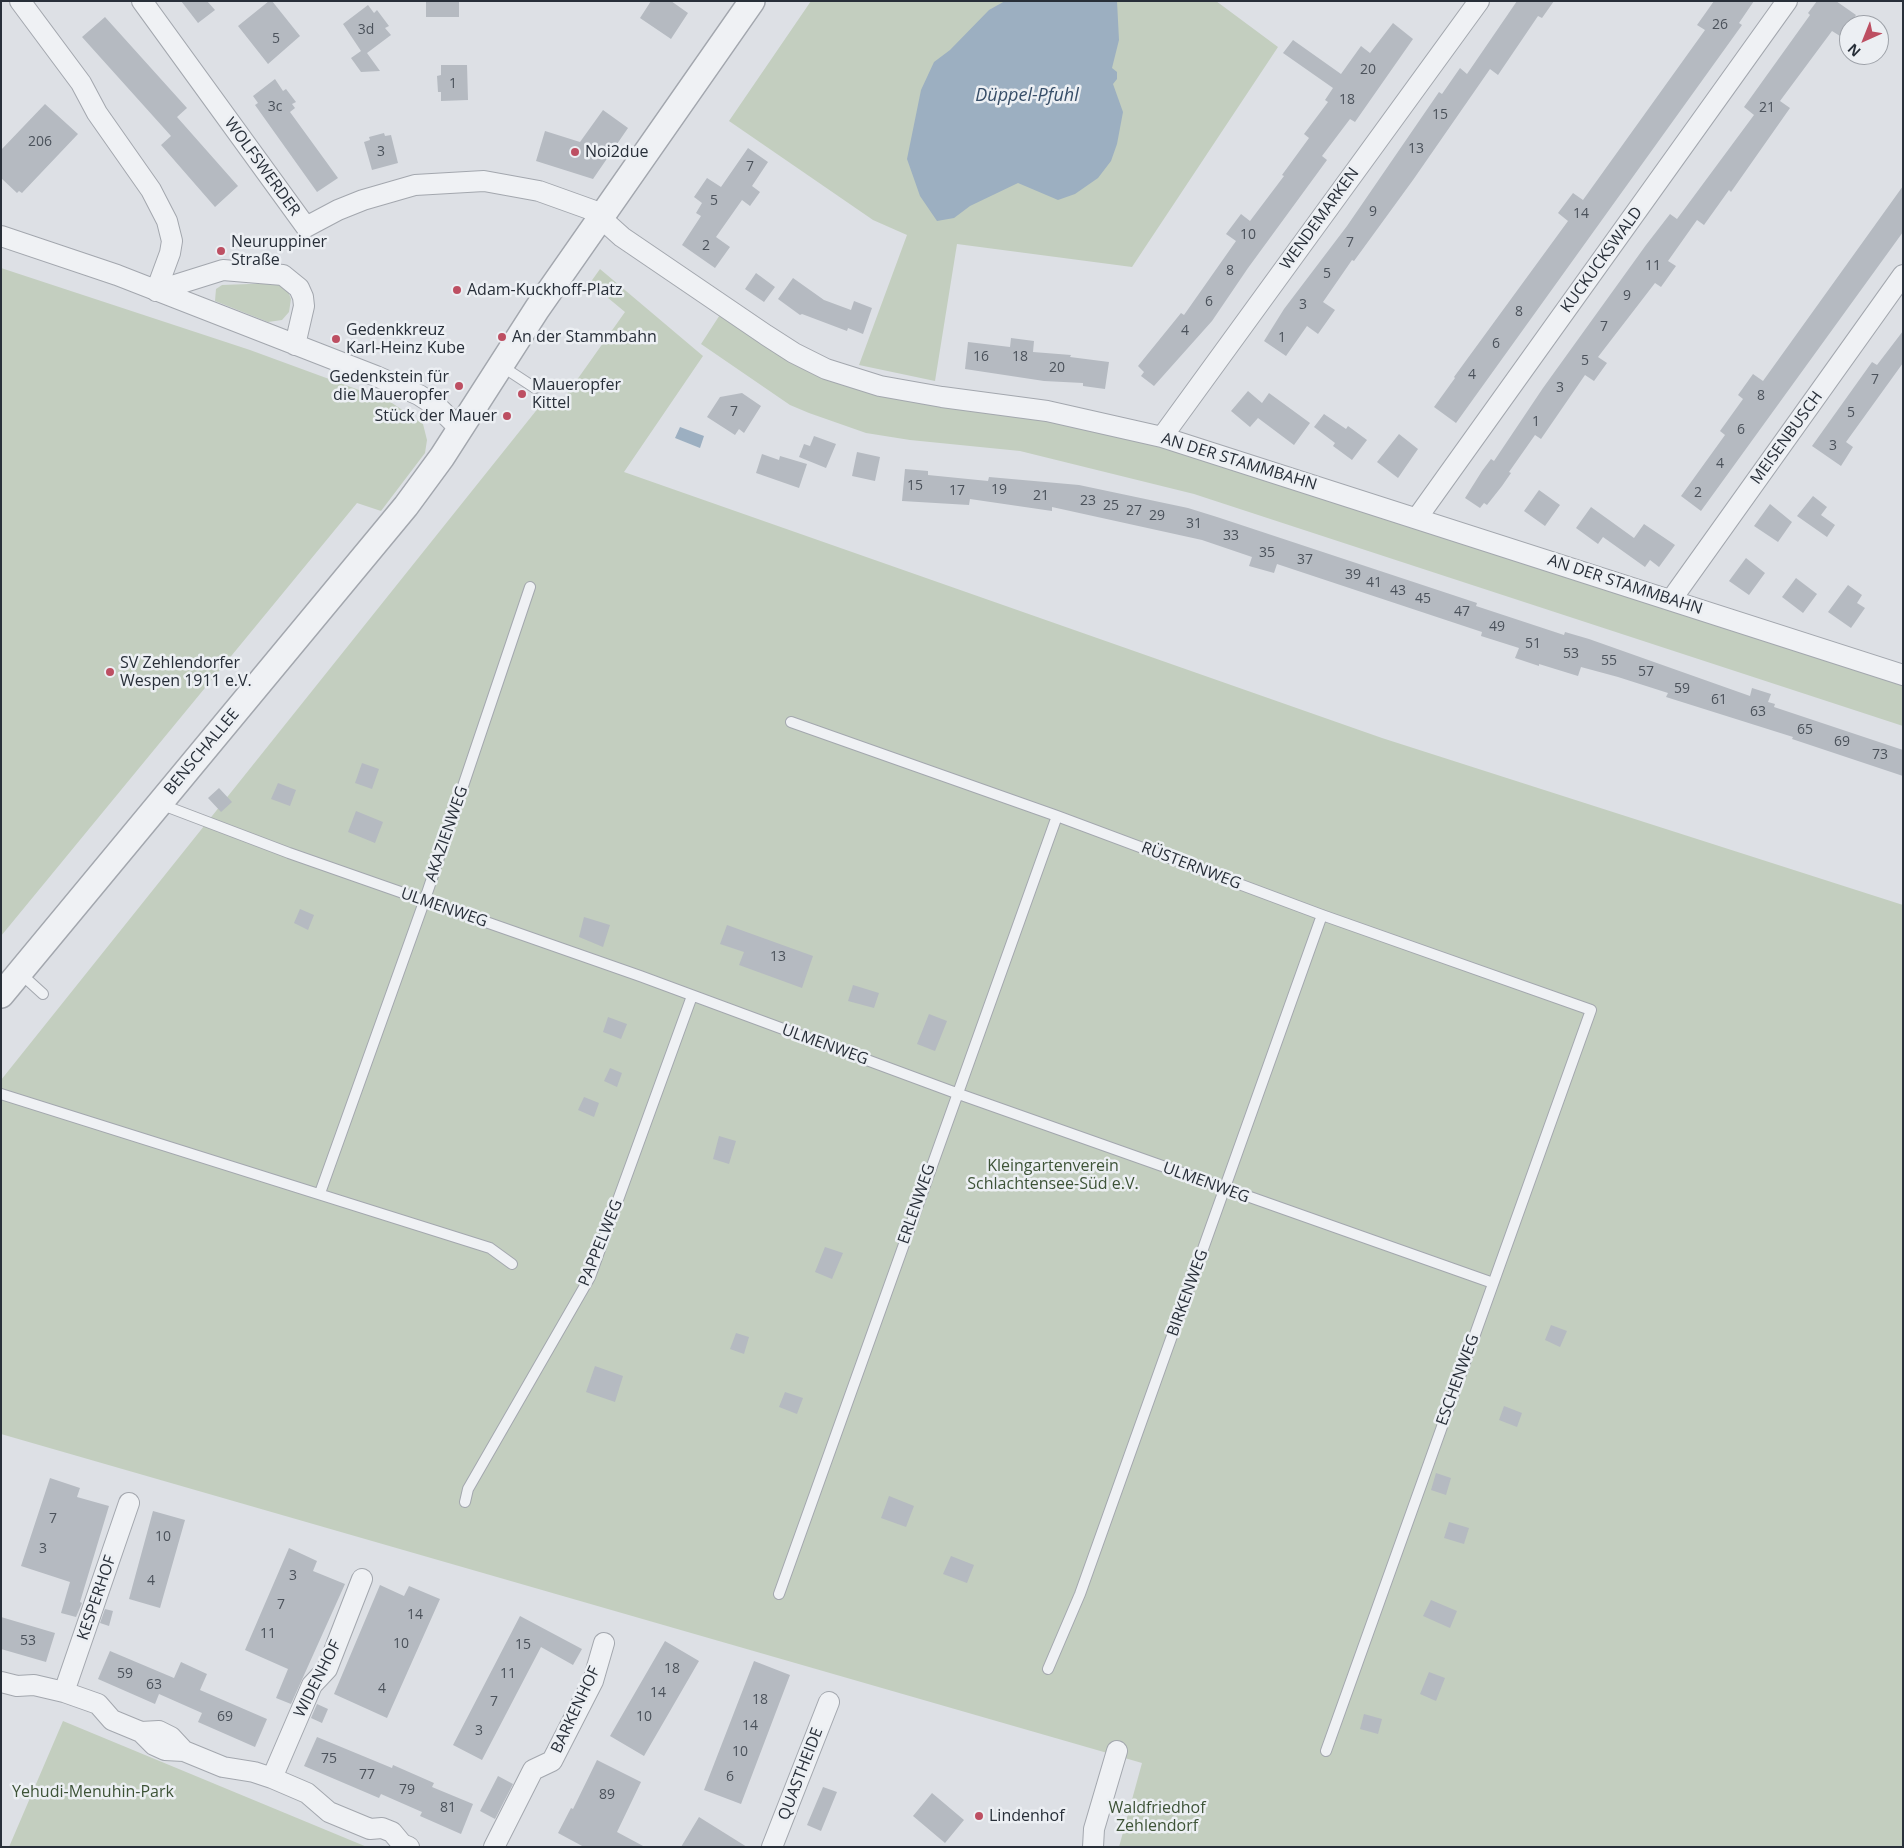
<!DOCTYPE html>
<html>
<head>
<meta charset="utf-8">
<style>
	body { margin:0 }
	#map { position:relative; width:1904px; height:1848px; overflow:hidden; background:#dde0e5; font-family:"Open Sans",sans-serif }
	canvas { display:block }
	.frame { position:absolute; inset:0; border:2px solid #282f39; pointer-events:none }
	.north { position:absolute; left:1839px; top:15px; width:50px; height:50px; box-sizing:border-box; background:#eceff3; border:1px solid #9ea2a9; border-radius:50%; rotate:224deg; font-size:14px; font-weight:700; line-height:20px; text-align:center; color:#282f39 }
	.north::after { content:''; display:block; margin:auto; width:18px; height:22px; background:#bd4f62; clip-path:polygon(50% 0,100% 100%,50% 72%,0 100%) }
</style>
</head>
<body>
<div id="map">
<canvas width="1904" height="1848"></canvas>
<div class="frame"></div>
<div class="north">N</div>
</div>
<script>
const g = document.querySelector('canvas').getContext('2d');
g.lineJoin = 'round';
function paint(path, color) {
  g.fillStyle = color;
  g.fill(path, 'evenodd');
}
function poly(rows) {
  const path = new Path2D();
  for (const r of rows) {
    path.moveTo(r[0], r[1]);
    for (let i = 2; i < r.length; i += 2) path.lineTo(r[i], r[i + 1]);
  }
  return path;
}
function trace(path, color, width, dash) {
  g.strokeStyle = color;
  g.lineWidth = width;
  g.lineCap = dash ? 'butt' : 'round';
  g.setLineDash(dash || []);
  g.stroke(path);
}
function drawText(font, color, halo, rows, align = 'center') {
  g.font = font + ' "Open Sans",sans-serif';
  g.lineWidth = 5;
  g.setLineDash([]);
  g.textBaseline = 'middle';
  g.strokeStyle = halo;
  g.fillStyle = color;
  for (const [text, x, y, turn = 0] of rows) {
    g.save();
    g.translate(x, y);
    g.rotate((+turn || 0) * Math.PI / 180);
    g.textAlign = isNaN(turn) ? turn : align;
    if (halo) g.strokeText(text, 0, 0);
    g.fillText(text, 0, 0);
    g.restore();
  }
}
const green = poly([
	[811,1,1216,1,1278,47,1132,267,957,244,935,381,859,365,907,235,873,220,729,121],
	[1,268,250,350,389,401,423,424,427,440,425,453,381,511,357,503,1,936],
	[600,269,703,356,624,472,1382,738,1903,905,1903,1847,1119,1847,1142,1763,1,1434,1,1080,547,397,562,401,625,312,590,283],
	[276,283,288,291,291,299,289,312,282,320,268,322,215,301,216,289,222,285],
	[725,307,826,369,1047,411,1903,675,1903,726,1194,494,1020,451,910,440,866,433,809,413,790,405,701,344],
	[63,1721,367,1847,9,1847]
]);
const water = poly([
	[1005,1,1117,1,1119,40,1112,68,1117,72,1117,79,1113,84,1123,112,1117,144,1111,161,1098,178,1075,194,1058,200,1018,183,970,206,954,218,937,221,920,196,907,159,921,90,934,62,950,50,989,10],
	[680,427,704,436,700,448,675,438]
]);
const building = poly([
	[181,1,207,1,215,10,198,23],
	[269,1,272,1,300,36,268,64,238,26],
	[426,1,459,1,459,17,426,17],
	[651,1,671,1,688,13,671,39,640,18],
	[1517,1,1554,1,1542,18,1538,16,1498,75,1490,69,1413,180,1354,261,1352,260,1323,302,1335,310,1318,334,1307,326,1286,356,1264,341,1284,309,1347,226,1439,92,1442,94,1460,68,1467,74],
	[1714,1,1754,1,1739,23,1742,25,1456,423,1434,407,1455,378,1454,377,1568,221,1558,213,1573,193,1583,200,1705,30,1697,25],
	[1817,1,1836,1,1856,15,1840,36,1832,31,1780,101,1790,108,1731,192,1729,190,1704,225,1697,220,1668,261,1676,266,1661,287,1655,283,1598,357,1607,363,1594,381,1585,375,1541,439,1535,435,1509,472,1511,473,1502,486,1487,505,1484,503,1480,508,1465,498,1482,471,1491,459,1494,461,1543,388,1646,245,1670,214,1677,219,1754,115,1744,107,1810,15,1808,13],
	[368,5,374,13,377,10,389,26,385,28,391,35,367,53,380,71,361,72,351,58,361,51,343,24],
	[105,17,187,108,177,117,238,186,215,207,161,145,171,136,82,37],
	[1393,23,1413,39,1355,122,1350,119,1322,156,1327,160,1248,268,1212,321,1154,386,1141,376,1144,372,1138,366,1181,313,1184,315,1236,241,1226,234,1241,214,1250,221,1284,176,1282,175,1309,138,1304,134,1328,102,1325,100,1333,88,1283,53,1293,40,1341,74,1361,46,1370,53],
	[441,65,467,65,468,100,441,101,441,92,438,92,437,76,441,75],
	[275,79,283,91,286,89,296,102,292,104,295,108,290,112,338,178,317,192,255,105,258,103,253,96],
	[45,104,78,134,22,193,19,191,17,193,1,178,1,150],
	[603,110,628,128,593,179,536,161,545,131,580,142],
	[384,133,385,136,391,135,398,163,372,170,364,142,370,140,369,137],
	[748,148,768,162,752,186,760,192,750,206,742,200,716,237,730,247,715,268,682,245,701,216,696,213,702,203,694,197,707,178,721,187],
	[1903,186,1903,232,1701,511,1681,496,1725,435,1720,431,1743,399,1738,395,1753,374,1763,381],
	[756,273,775,287,764,302,745,289],
	[793,278,824,300,851,310,854,301,872,308,863,334,848,328,847,331,802,314,800,315,778,299],
	[1903,331,1903,363,1846,442,1853,447,1841,466,1812,446,1872,362,1877,365],
	[1011,338,1034,341,1033,352,1071,355,1070,357,1109,362,1105,389,1083,386,1083,383,1044,381,965,369,968,342,1010,347],
	[1248,391,1262,403,1269,393,1310,423,1294,445,1258,418,1250,427,1231,411],
	[742,393,761,406,744,433,739,429,735,435,707,417,720,397],
	[1324,414,1346,429,1348,426,1367,440,1352,460,1333,446,1335,443,1314,427],
	[1399,434,1418,449,1398,478,1377,462],
	[814,436,836,444,826,468,799,457,804,444,810,446],
	[857,452,880,457,875,481,852,476],
	[762,454,779,460,780,456,807,464,799,488,756,473],
	[905,469,928,471,928,475,988,481,989,477,1079,485,1188,508,1217,517,1477,603,1476,606,1564,635,1565,632,1589,639,1750,696,1752,688,1771,694,1768,702,1775,704,1774,707,1903,750,1903,776,1792,739,1793,737,1666,697,1668,693,1618,677,1581,667,1578,676,1539,664,1539,666,1515,658,1519,648,1481,636,1482,632,1277,564,1274,573,1249,566,1252,557,1202,540,1052,507,1052,511,970,499,969,505,902,501],
	[1539,490,1560,505,1545,526,1524,511],
	[1813,496,1827,507,1821,515,1835,525,1827,537,1797,516],
	[1770,504,1792,522,1778,542,1754,526],
	[1591,507,1634,538,1644,524,1675,545,1659,567,1650,560,1645,567,1603,537,1598,544,1576,528],
	[1746,558,1765,573,1749,595,1729,581],
	[1796,578,1817,594,1803,613,1782,597],
	[1848,585,1862,595,1857,603,1865,608,1851,628,1828,612],
	[362,763,379,769,372,789,355,783],
	[278,783,296,790,290,806,271,799],
	[219,788,232,802,221,812,208,798],
	[356,811,383,822,375,843,348,832],
	[300,909,314,915,308,930,294,923],
	[584,917,610,925,603,947,579,937],
	[727,925,813,956,802,988,739,965,744,952,720,944],
	[853,985,879,993,874,1008,848,1001],
	[929,1014,947,1021,935,1051,917,1044],
	[608,1017,627,1024,621,1039,603,1032],
	[610,1068,622,1073,617,1087,604,1081],
	[584,1097,599,1103,594,1117,578,1110],
	[719,1136,736,1141,729,1164,713,1159],
	[825,1247,843,1253,832,1279,815,1272],
	[1551,1325,1567,1331,1560,1347,1545,1340],
	[736,1333,749,1337,744,1354,730,1349],
	[595,1366,623,1376,615,1402,586,1392],
	[785,1392,803,1398,797,1414,779,1407],
	[1504,1406,1522,1413,1517,1427,1499,1420],
	[1436,1473,1451,1478,1446,1495,1431,1490],
	[50,1478,80,1488,77,1497,109,1506,80,1602,82,1603,76,1617,61,1613,70,1582,21,1566],
	[889,1496,914,1506,906,1527,881,1518],
	[153,1511,185,1520,160,1608,129,1599],
	[1449,1522,1469,1528,1464,1544,1444,1538],
	[289,1548,317,1561,313,1571,345,1584,291,1704,276,1698,288,1669,245,1650],
	[951,1556,974,1565,967,1583,943,1574],
	[380,1585,404,1596,409,1586,440,1599,387,1718,334,1694],
	[1431,1600,1457,1611,1450,1628,1423,1616],
	[105,1609,113,1611,109,1626,100,1623],
	[520,1616,582,1649,573,1665,541,1647,482,1760,453,1745],
	[1,1617,55,1633,46,1662,1,1649],
	[665,1641,699,1661,644,1756,610,1736],
	[110,1651,174,1678,181,1662,207,1674,200,1690,267,1719,255,1747,198,1722,202,1713,159,1694,155,1704,98,1679],
	[754,1661,790,1675,741,1804,704,1790],
	[1429,1672,1445,1678,1436,1701,1420,1694],
	[317,1704,328,1709,322,1723,311,1718],
	[1364,1714,1382,1719,1378,1734,1360,1729],
	[317,1737,392,1768,393,1765,434,1783,432,1787,473,1804,461,1834,420,1816,422,1812,381,1794,379,1798,304,1766],
	[597,1760,641,1782,617,1832,645,1847,584,1847,558,1833,571,1808,573,1809],
	[498,1776,513,1784,495,1819,480,1811],
	[823,1787,837,1792,821,1831,807,1825],
	[932,1793,964,1820,945,1843,913,1816],
	[699,1817,747,1847,681,1847]
]);
const service = poly([
	[500,365,535,388,542,385],
	[791,722,1057,816,1322,915,1591,1010,1326,1751],
	[160,804,289,853,640,976,956,1093,1493,1283],
	[20,973,43,994],
	[1,1094,490,1248,512,1264],
	[320,1193,424,902,530,587],
	[465,1502,468,1489,590,1277,692,996],
	[779,1594,1057,816],
	[1048,1669,1080,1594,1322,915]
]);
const minor = poly([
	[20,1,81,83,97,113,151,190,167,221,172,241,170,253,156,291],
	[142,1,306,227,338,210,363,200,415,185,484,181,539,191,592,210,622,237,766,335,794,353,826,369,880,386,942,397,1047,411,1162,437,1903,675],
	[1,236,117,275,376,376,419,395,439,408,459,428],
	[156,291,223,270,283,275,299,288,303,297,304,306,295,345],
	[1162,437,1479,1],
	[1417,518,1787,1],
	[1671,600,1903,275],
	[1,1682,17,1686,34,1685,64,1692,98,1704,112,1720,141,1732,159,1731,171,1737,184,1751],
	[64,1692,129,1503],
	[141,1732,154,1745,165,1750,184,1751,223,1767,254,1772,272,1778,307,1793,329,1812,370,1829,382,1828,392,1832,402,1844,409,1847],
	[272,1778,312,1685,327,1669,362,1579],
	[494,1847,533,1770,552,1761,593,1681,604,1643],
	[772,1847,829,1702],
	[1093,1847,1094,1829,1117,1751]
]);
const tertiary = poly([
	[1,995,406,506,442,457,537,309,752,1]
]);
const markers = [
	[575,152,5,"#bd4f62"],
	[221,251,5,"#bd4f62"],
	[457,290,5,"#bd4f62"],
	[502,337,5,"#bd4f62"],
	[336,339,5,"#bd4f62"],
	[459,386,5,"#bd4f62"],
	[522,394,5,"#bd4f62"],
	[507,416,5,"#bd4f62"],
	[110,672,5,"#bd4f62"],
	[979,1816,5,"#bd4f62"]
];
const numberNames = [
	["26",1720,25],
	["3d",366,30],
	["5",276,39],
	["20",1368,70],
	["1",453,84],
	["18",1347,100],
	["3c",275,107],
	["21",1767,108],
	["15",1440,115],
	["206",40,142],
	["13",1416,149],
	["3",381,152],
	["7",750,167],
	["5",714,201],
	["9",1373,212],
	["14",1581,214],
	["10",1248,235],
	["7",1350,243],
	["2",706,246],
	["11",1653,266],
	["8",1230,271],
	["5",1327,274],
	["9",1627,296],
	["6",1209,302],
	["3",1303,305],
	["8",1519,312],
	["7",1604,327],
	["4",1185,331],
	["1",1282,338],
	["6",1496,344],
	["16",981,357],
	["18",1020,357],
	["5",1585,361],
	["20",1057,368],
	["4",1472,375],
	["7",1875,380],
	["3",1560,388],
	["8",1761,396],
	["7",734,412],
	["5",1851,413],
	["1",1536,422],
	["6",1741,430],
	["3",1833,446],
	["4",1720,464],
	["15",915,486],
	["19",999,490],
	["17",957,491],
	["2",1698,493],
	["21",1041,496],
	["23",1088,501],
	["25",1111,506],
	["27",1134,511],
	["29",1157,516],
	["31",1194,524],
	["33",1231,536],
	["35",1267,553],
	["37",1305,560],
	["39",1353,575],
	["41",1374,583],
	["43",1398,591],
	["45",1423,599],
	["47",1462,612],
	["49",1497,627],
	["51",1533,644],
	["53",1571,654],
	["55",1609,661],
	["57",1646,672],
	["59",1682,689],
	["61",1719,700],
	["63",1758,712],
	["65",1805,730],
	["69",1842,742],
	["73",1880,755],
	["13",778,957],
	["7",53,1519],
	["10",163,1537],
	["3",43,1549],
	["3",293,1576],
	["4",151,1581],
	["7",281,1605],
	["14",415,1615],
	["11",268,1634],
	["53",28,1641],
	["10",401,1644],
	["15",523,1645],
	["18",672,1669],
	["59",125,1674],
	["11",508,1674],
	["63",154,1685],
	["4",382,1689],
	["14",658,1693],
	["18",760,1700],
	["7",494,1702],
	["69",225,1717],
	["10",644,1717],
	["14",750,1726],
	["3",479,1731],
	["10",740,1752],
	["75",329,1759],
	["77",367,1775],
	["6",730,1777],
	["79",407,1790],
	["89",607,1795],
	["81",448,1808]
];
const poiNames = [
	["Noi2due",585,152],
	["Neuruppiner",231,242],
	["Straße",231,260],
	["Adam-Kuckhoff-Platz",467,290],
	["Gedenkkreuz",346,330],
	["Karl-Heinz Kube",346,348],
	["An der Stammbahn",512,337],
	["Gedenkstein für",449,377,"right"],
	["die Maueropfer",449,395,"right"],
	["Maueropfer",532,385],
	["Kittel",532,403],
	["Stück der Mauer",497,416,"right"],
	["SV Zehlendorfer",120,663],
	["Wespen 1911 e.V.",120,681],
	["Lindenhof",989,1816]
];
const streetNames = [
	["WOLFSWERDER",262,167,54],
	["WENDEMARKEN",1320,219,-54],
	["KUCKUCKSWALD",1602,260,-54],
	["MEISENBUSCH",1787,438,-54],
	["AN DER STAMMBAHN",1239,462,17],
	["AN DER STAMMBAHN",1625,585,18],
	["BENSCHALLEE",202,752,-50],
	["AKAZIENWEG",447,834,-71],
	["RÜSTERNWEG",1191,866,21],
	["ULMENWEG",444,908,19],
	["ULMENWEG",825,1045,20],
	["ULMENWEG",1206,1183,20],
	["ERLENWEG",917,1204,-71],
	["PAPPELWEG",601,1243,-68],
	["BIRKENWEG",1188,1293,-70],
	["ESCHENWEG",1458,1380,-70],
	["KESPERHOF",97,1598,-71],
	["WIDENHOF",318,1679,-63],
	["BARKENHOF",576,1710,-65],
	["QUASTHEIDE",801,1774,-69]
];
const parkNames = [
	["Kleingartenverein",1053,1166],
	["Schlachtensee-Süd e.V.",1053,1184],
	["Yehudi-Menuhin-Park",93,1792],
	["Waldfriedhof",1157,1808],
	["Zehlendorf",1157,1826]
];
const waterNames = [
	["Düppel-Pfuhl",1027,96]
];
paint(green, '#c3cebf');
paint(water, '#9cafc1');
paint(building, '#b5bac1');
trace(service, '#a3a7ae', 12);
trace(minor, '#a3a7ae', 22);
trace(tertiary, '#a3a7ae', 28);
trace(service, '#eff1f4', 10);
trace(minor, '#eff1f4', 20);
trace(tertiary, '#eff1f4', 25);
for (const [x, y, r, color] of markers) {
  const dot = new Path2D();
  dot.arc(x, y, r, 0, 2 * Math.PI);
  g.fillStyle = color;
  g.fill(dot);
  trace(dot, '#eceff3', 2);
}
drawText('14px', '#4b525b', null, numberNames);
drawText('16px', '#282f39', '#eceff3', poiNames, 'left');
drawText('16px', '#282f39', '#eceff3', streetNames);
drawText('16px', '#3d5337', '#eceff3', parkNames);
drawText('italic 18px', '#374e68', '#eceff3', waterNames);
</script>
</body>
</html>
